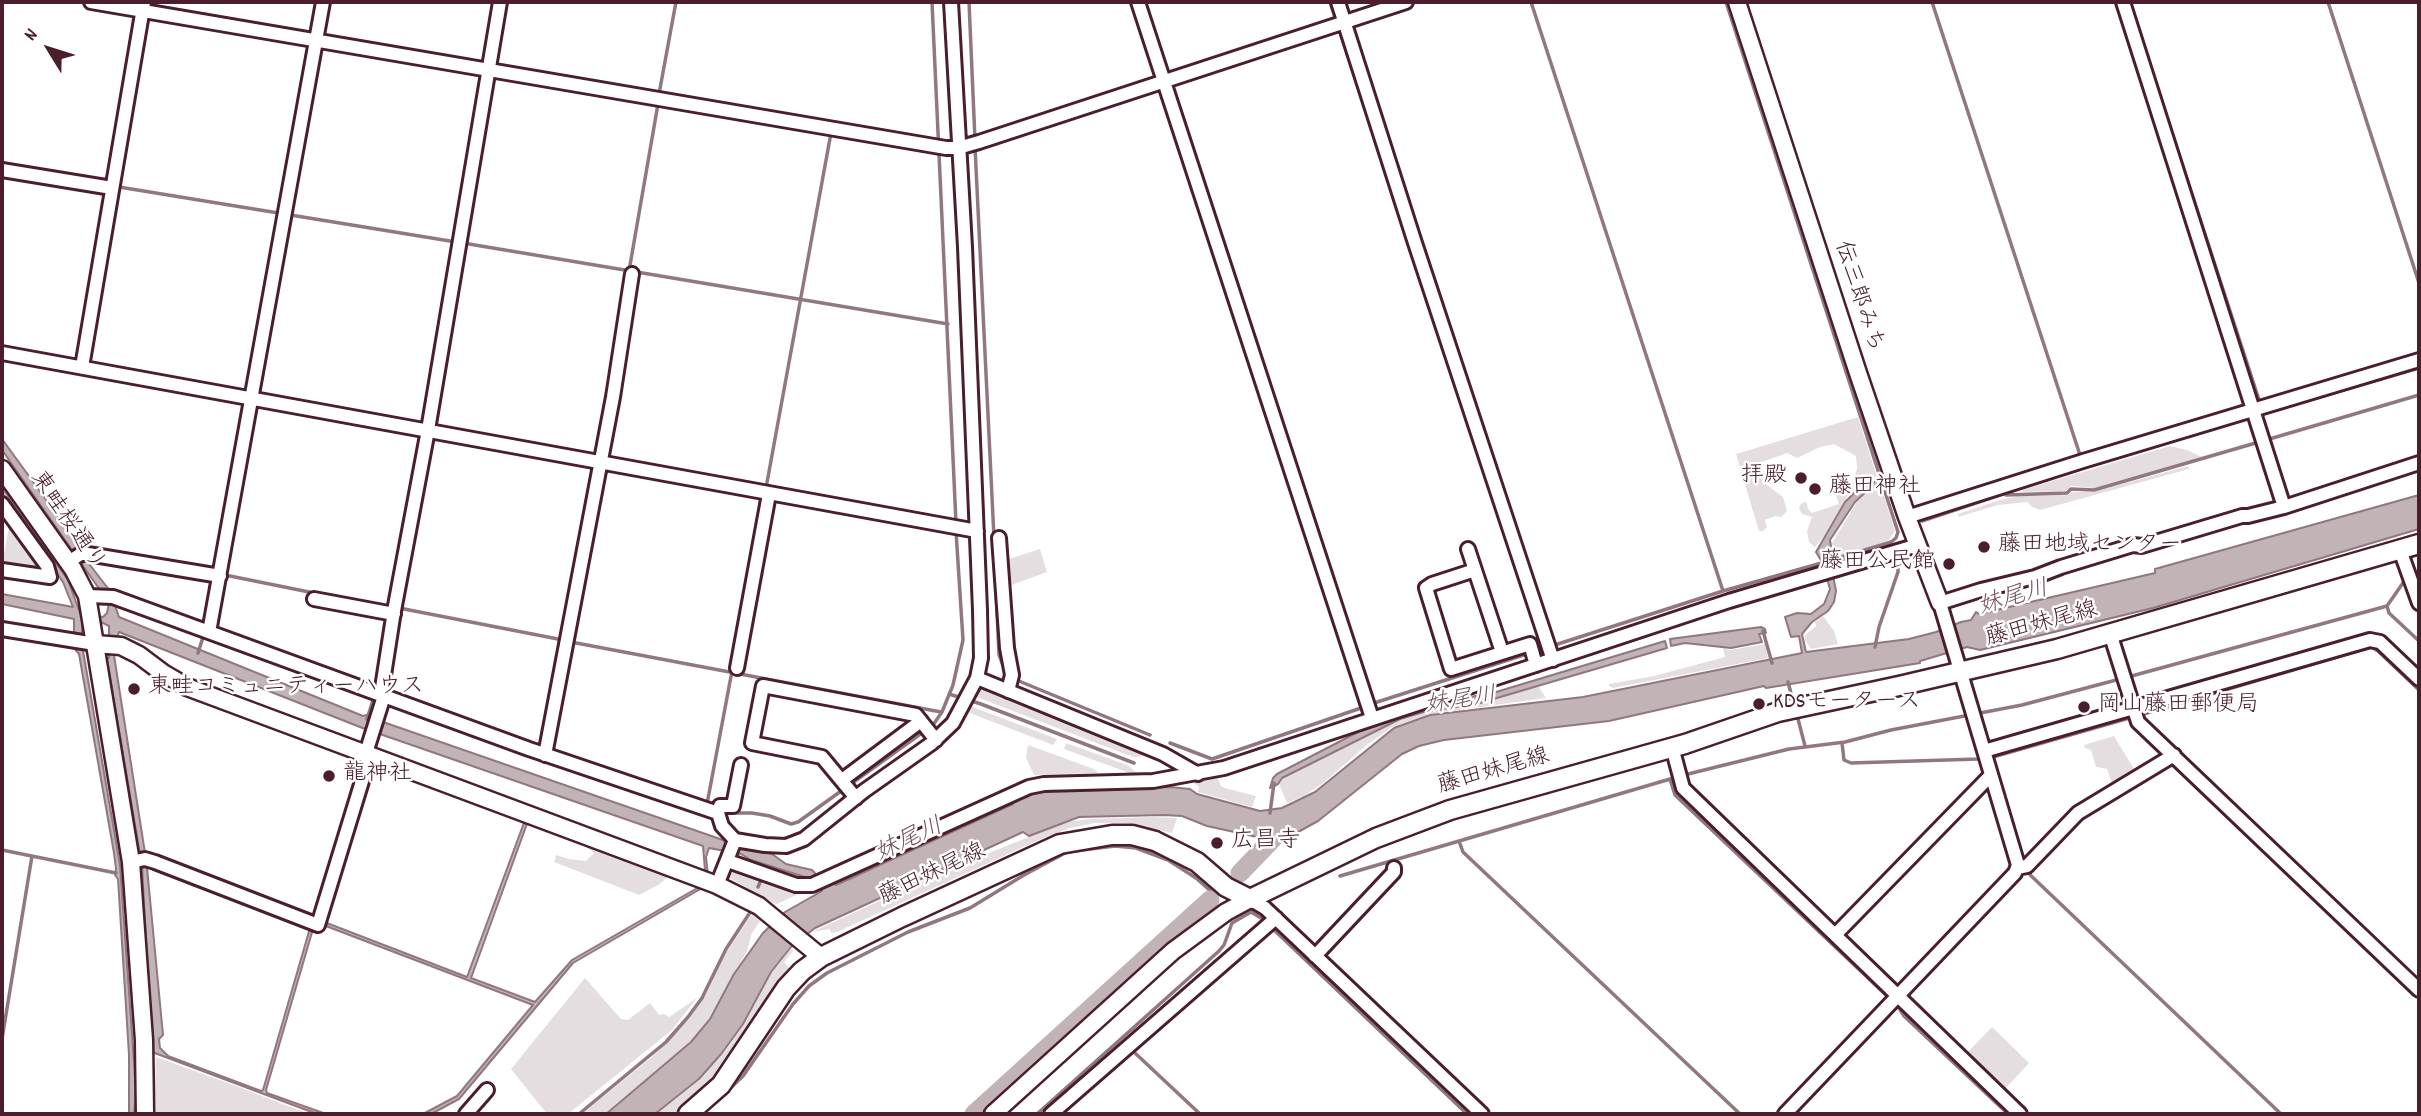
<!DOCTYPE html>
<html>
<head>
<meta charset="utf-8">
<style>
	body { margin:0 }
	#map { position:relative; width:2421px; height:1116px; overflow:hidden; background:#fff; font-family:Dekko,sans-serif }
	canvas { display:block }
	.frame { position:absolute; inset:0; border:4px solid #4a1f2b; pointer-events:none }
	.north { position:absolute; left:14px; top:14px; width:70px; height:70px; -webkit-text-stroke:5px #fff; paint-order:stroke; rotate:308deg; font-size:19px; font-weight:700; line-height:28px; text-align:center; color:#4a1f2b }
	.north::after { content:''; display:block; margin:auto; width:24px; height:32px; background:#4a1f2b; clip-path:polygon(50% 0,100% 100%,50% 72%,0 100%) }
</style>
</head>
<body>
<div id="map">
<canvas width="2421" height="1116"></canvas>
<div class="frame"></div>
<div class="north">N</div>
</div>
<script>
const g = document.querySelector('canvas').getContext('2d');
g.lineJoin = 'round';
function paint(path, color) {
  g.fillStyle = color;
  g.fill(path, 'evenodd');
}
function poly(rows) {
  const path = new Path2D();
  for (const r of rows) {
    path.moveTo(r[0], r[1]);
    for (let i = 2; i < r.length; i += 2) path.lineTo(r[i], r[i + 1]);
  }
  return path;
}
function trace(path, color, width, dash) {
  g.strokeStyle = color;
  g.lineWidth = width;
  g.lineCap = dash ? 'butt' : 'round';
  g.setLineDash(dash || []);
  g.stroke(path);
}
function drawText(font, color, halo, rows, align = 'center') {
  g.font = font + ' Dekko,"Klee One",sans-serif';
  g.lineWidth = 5;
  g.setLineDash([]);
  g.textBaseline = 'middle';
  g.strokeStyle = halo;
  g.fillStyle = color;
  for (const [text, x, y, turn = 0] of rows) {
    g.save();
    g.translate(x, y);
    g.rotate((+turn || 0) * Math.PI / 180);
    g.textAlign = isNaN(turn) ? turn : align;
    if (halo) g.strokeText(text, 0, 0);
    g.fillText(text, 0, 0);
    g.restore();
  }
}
const green = poly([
	[1858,417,1878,480,1859,485,1848,495,1823,537,1815,547,1809,542,1807,531,1812,517,1802,514,1799,509,1800,505,1804,502,1807,503,1808,509,1812,513,1839,504,1833,486,1834,481,1841,481,1847,486,1852,484,1857,469,1856,456,1834,444,1820,447,1797,458,1787,453,1762,462,1760,466,1762,476,1767,485,1783,497,1787,511,1781,517,1775,516,1765,520,1767,527,1763,531,1759,531,1736,454],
	[2170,446,2187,450,2202,457,2094,488,2071,486,2066,491,2023,492,2022,490],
	[2188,466,2189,469,2040,510,2032,507,2028,502,1998,505,1958,517,1958,514,2000,500,2019,496,2068,495,2071,492,2094,492],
	[1881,487,1895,531,1889,540,1842,557,1834,552,1832,543,1857,502,1869,491],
	[10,521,44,565,40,573,2,566],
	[1040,549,1047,572,1006,587,1006,560],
	[1823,616,1834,631,1838,644,1811,649,1805,640,1805,635,1816,626,1815,622],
	[1765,644,1768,658,1613,688,1609,686,1609,684,1654,676,1725,657,1723,648,1730,650],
	[980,685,1149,752,1139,757,1133,757,974,696],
	[1538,686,1546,698,1430,714,1392,727,1368,744,1323,783,1304,796,1287,803,1277,779,1404,716],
	[970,706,1057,739,1053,745,970,713,968,709],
	[2114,736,2137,774,2114,789,2107,769,2096,767,2091,750,2085,748,2084,745],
	[1066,743,1127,765,1143,778,1064,749],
	[1028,745,1094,769,1098,773,1034,775,1026,758],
	[1216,774,1221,786,1225,788,1256,796,1252,807,1198,792,1199,787,1192,781,1193,778],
	[1152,817,1177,818,1172,833,1126,823,1095,823,1070,828,1041,839,837,932,831,933,830,929,812,932,949,869,1066,822,1090,819],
	[586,841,670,874,660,884,639,895,554,862,556,855,569,859,586,861,594,853,585,846],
	[740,869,805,891,777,904,773,903,728,877,733,871],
	[754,911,763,917,752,933,747,951,709,1018,689,1043,604,1114,582,1114,653,1056,689,1019,707,993,726,953],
	[792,948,793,951,784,962,789,968,772,991,736,1053,716,1076,711,1092,683,1114,657,1114,700,1080,726,1050,746,1021,772,972],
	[585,978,621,1019,628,1020,650,1003,659,1015,664,1014,669,1017,697,998,672,1030,568,1114,547,1114,511,1069],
	[1992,1027,2029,1063,2003,1091,1966,1054],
	[156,1057,228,1083,309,1114,154,1114]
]);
const water = poly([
	[2,439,58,516,78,545,80,552,110,591,119,617,363,716,370,714,383,722,723,840,726,843,772,854,786,864,812,870,827,886,834,883,836,885,1013,804,1011,798,1043,790,1170,787,1190,789,1197,794,1260,811,1282,808,1315,792,1394,728,1430,715,1583,697,1802,653,1799,636,1791,637,1785,617,1797,613,1811,614,1824,604,1830,589,1828,582,1824,577,1833,576,1836,591,1834,602,1828,611,1812,622,1802,634,1806,652,1909,639,1936,632,1961,622,1971,620,1976,612,1979,614,2155,573,2155,569,2419,495,2419,529,2153,608,1980,650,1967,647,1920,661,1920,663,1766,688,1764,686,1609,721,1444,740,1419,746,1402,754,1318,821,1280,842,1207,826,1182,816,1164,815,1079,817,1029,836,1023,832,815,928,791,947,771,972,743,1024,722,1053,699,1079,655,1114,606,1114,691,1042,710,1019,734,974,763,933,785,912,822,891,811,879,751,860,741,854,709,848,706,857,709,884,573,963,459,1099,431,1114,423,1114,457,1096,533,1005,318,923,313,929,266,1090,267,1093,326,1114,317,1114,152,1052,142,866,107,660,109,657,109,626,101,622,83,622,81,639,120,865,136,1091,134,1114,129,1114,129,1055,118,879,115,875,116,869,114,853,79,654,74,648,74,619,2,604,2,594,73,607,63,582,2,496,2,487,68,580,80,613,103,617,107,613,109,603,2,450,2,439],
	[119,632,365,729,369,726,377,733,703,846,706,883,572,960,535,1002,471,978,528,821,525,820,467,977,145,853,113,649,119,632],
	[146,857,310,928,263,1090,261,1091,168,1056,160,1048,159,1039,163,1035,146,857],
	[1879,481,1880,486,1867,491,1855,502,1830,540,1834,564,1825,567,1816,552,1845,502,1862,485,1879,481],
	[1761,627,1765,629,1766,633,1759,634,1762,642,1731,648,1685,643,1671,646,1670,639,1761,627],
	[1665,641,1667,648,1524,690,1480,703,1424,712,1400,719,1282,778,1278,784,1270,788,1273,778,1277,774,1385,718,1435,704,1496,692,1665,641]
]);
const stream = poly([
	[932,2,956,523],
	[969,2,975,140],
	[1330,2,1374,136],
	[1531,2,1723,591],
	[1726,2,1898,532,1896,538,1891,542,1832,560],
	[1932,2,2080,455],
	[2328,2,2419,283],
	[2132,10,2261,406],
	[659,94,676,2],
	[975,147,994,538],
	[119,187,456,242],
	[463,243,948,324],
	[629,271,658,104],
	[2258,415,2419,368],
	[603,416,609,382],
	[2266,440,2419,395],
	[766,488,831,133],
	[2006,495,2067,493,2071,489,2094,490,2259,442],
	[1922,521,2084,467,2251,417],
	[1512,556,1543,650],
	[995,567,999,655,1007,676],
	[225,575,319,594],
	[2387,606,2389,613,2419,641],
	[399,608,563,640],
	[1763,631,1772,663],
	[571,642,941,712],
	[1875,647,1879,627,1898,572,1898,558],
	[198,653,204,634],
	[2128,677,2387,606,2405,580,2419,576],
	[1014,679,1150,735],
	[1788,682,1792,697],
	[949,694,981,704,1134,763],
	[1371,704,1723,591,1825,562],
	[2140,715,2371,647,2378,651,2419,690],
	[367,719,374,697],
	[1798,719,1805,746],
	[2167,741,2184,758],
	[1170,743,1212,759,1364,707],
	[1842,743,1844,760,1851,763,1978,759,1993,757,2133,717],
	[1993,757,1997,776],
	[1684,775,1789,749,1845,742,1891,730,2022,705,2120,679],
	[1670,779,1675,795,1888,997],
	[707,804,732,671],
	[724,813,752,813,770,816,791,824,798,822,933,725,942,712,953,685,963,640,956,531],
	[1270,813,1274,783],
	[1459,841,1463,852,1740,1114],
	[2,850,116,873],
	[2025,870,2281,1114],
	[1340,876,1677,777],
	[758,887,761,880],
	[1272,928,1467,1114],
	[1898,1006,1904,1016,2008,1114],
	[2,1039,32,856],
	[1135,1053,1200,1114],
	[718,1100,743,1076,793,1004,809,986,827,973,908,932,970,908,1024,875,1067,852,1115,846,1136,848,1168,860,1196,878,1215,895],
	[579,1114,666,1042,688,1017,702,998,726,949,749,914],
	[1037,1114,1219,951,1224,945,1232,923,1251,912,1266,921]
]);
const river = poly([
	[1240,873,1288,823],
	[974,1114,1210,900]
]);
const minor = poly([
	[91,2,946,148,958,148,979,142,1406,2],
	[951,2,965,247,980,610,981,658,977,678],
	[1138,2,1372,718],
	[1338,2,1415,243,1553,660],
	[2123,2,2284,507],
	[2,170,112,188],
	[2,353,977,531],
	[82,367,144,2],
	[2,504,47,566,50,577,2,570],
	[1907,517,2083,461,2419,360],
	[999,538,1007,648,1012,675,1008,691],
	[1468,549,1502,652],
	[2400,550,2419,603],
	[68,562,81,554,88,554,220,576],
	[1475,570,1432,584,1426,588,1451,669,1530,644,1536,665],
	[87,596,113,597,529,749,718,813,722,826,735,840,765,845,786,846,804,839,864,791,932,743,953,723,977,678,1163,754,1198,774],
	[314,599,394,614],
	[2,629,95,644],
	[209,632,323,2],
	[2110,633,2138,722,2419,990],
	[737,668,769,494],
	[1672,747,1683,788,2020,1114],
	[1984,751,2370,640,2380,642,2419,679],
	[366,753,383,699,382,688,394,611,428,430,500,2],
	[545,755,613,397,632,274],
	[842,780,921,721],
	[856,798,822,757,752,743,763,686,916,715,936,740],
	[718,813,720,806,733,806,741,765],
	[728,861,796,885,812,885,1029,787,1044,784,1153,781,1224,768,1729,601,1918,545],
	[131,862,145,859,155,862,318,925,370,755],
	[2017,868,2027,866,2078,813,2174,755],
	[717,885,735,840],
	[1250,899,1265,908,1482,1114],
	[1835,935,1991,775],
	[1315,956,1394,872,1394,868],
	[466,1114,487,1090],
	[1051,1114,1276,918],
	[1785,1114,2015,873,2018,865,1940,603,1981,590,2035,577,2061,567,2133,545,2142,546,2242,516,2248,516,2284,507,2419,463]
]);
const tertiary = poly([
	[1737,2,1858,373,1907,517,1940,603],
	[2,469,73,569,87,596,131,862,144,1040,145,1114],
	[95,644,121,646,139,655,163,673,187,687,717,885,759,906,821,957],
	[993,1114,1173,951,1226,912,1250,899]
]);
const secondary = poly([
	[688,1114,721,1085,786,988,802,971,821,957,902,917,1060,844,1112,835,1132,835,1155,841,1197,862,1226,887,1250,899,1376,838,1450,810,1685,744,1778,712,1899,686,2057,649,2419,544]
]);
const markers = [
	[1801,478,7,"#4a1f2b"],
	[1815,489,7,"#4a1f2b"],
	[1984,547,7,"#4a1f2b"],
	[1949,564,7,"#4a1f2b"],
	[134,689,7,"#4a1f2b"],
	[1759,704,7,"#4a1f2b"],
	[2084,707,7,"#4a1f2b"],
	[329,776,7,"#4a1f2b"],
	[1217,843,7,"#4a1f2b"]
];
const streetNames = [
	["伝三郎みち",1857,297,72],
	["東畦桜通り",66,522,56],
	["藤田妹尾線",2042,626,-15],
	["藤田妹尾線",1494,773,-16],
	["藤田妹尾線",933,876,-25]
];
const poiNames = [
	["拝殿",1787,478,"right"],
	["藤田神社",1829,489],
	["藤田地域センター",1998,547],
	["藤田公民館",1935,564,"right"],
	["東畦コミュニティーハウス",148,689],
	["KDSモータース",1773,704],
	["岡山藤田郵便局",2098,707],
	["龍神社",343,776],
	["広昌寺",1231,843]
];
const waterNames = [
	["妹尾川",2014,600,-16],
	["妹尾川",1461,703,-8],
	["妹尾川",910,842,-25]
];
paint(green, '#e5dee0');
paint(water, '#c1b3b6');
trace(water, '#91787e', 2);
trace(stream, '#91787e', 3.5);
trace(river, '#c1b3b6', 19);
trace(minor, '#4a1f2b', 18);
trace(tertiary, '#4a1f2b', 21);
trace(secondary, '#4a1f2b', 23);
trace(minor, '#fff', 12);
trace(tertiary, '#fff', 16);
trace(secondary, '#fff', 18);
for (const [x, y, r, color] of markers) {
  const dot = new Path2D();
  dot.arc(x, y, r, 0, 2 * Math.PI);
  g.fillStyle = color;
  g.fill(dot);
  trace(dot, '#fff', 2.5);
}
drawText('23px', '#4a1f2b', '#fff', streetNames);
drawText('23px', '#4a1f2b', '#fff', poiNames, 'left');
drawText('italic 24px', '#74535c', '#fff', waterNames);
</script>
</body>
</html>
